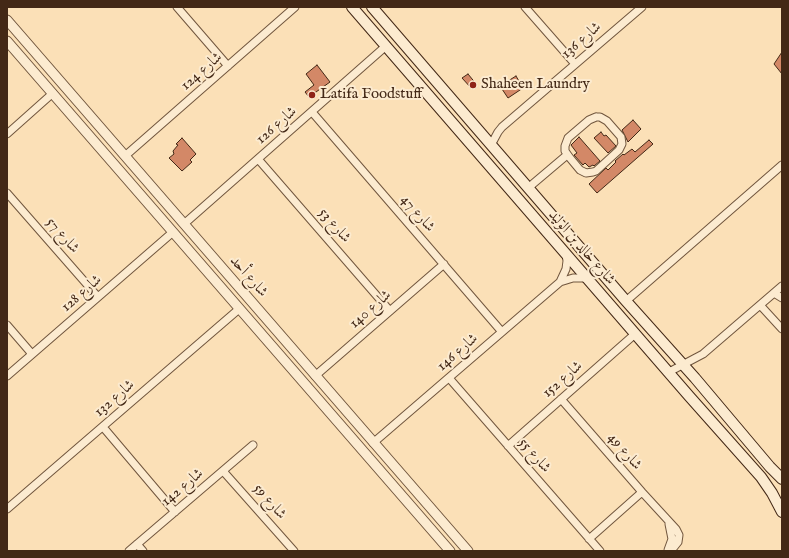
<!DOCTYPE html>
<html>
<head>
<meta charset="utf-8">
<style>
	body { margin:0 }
	#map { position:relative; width:789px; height:558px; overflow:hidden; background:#fbe0b7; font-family:"IM FELL English",serif }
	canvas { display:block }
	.frame { position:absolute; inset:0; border:8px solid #432816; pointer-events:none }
</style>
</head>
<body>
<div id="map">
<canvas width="789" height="558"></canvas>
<div class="frame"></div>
</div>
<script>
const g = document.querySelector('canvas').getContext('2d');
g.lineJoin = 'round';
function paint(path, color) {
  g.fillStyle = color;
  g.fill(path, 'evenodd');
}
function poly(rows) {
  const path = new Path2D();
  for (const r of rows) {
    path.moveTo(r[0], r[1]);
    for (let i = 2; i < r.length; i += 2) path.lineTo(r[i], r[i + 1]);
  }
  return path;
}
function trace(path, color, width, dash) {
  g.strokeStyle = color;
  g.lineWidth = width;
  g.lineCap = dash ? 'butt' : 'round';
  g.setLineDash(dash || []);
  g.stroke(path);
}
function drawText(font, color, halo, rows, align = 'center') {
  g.font = font + ' "IM FELL English",Amiri,serif';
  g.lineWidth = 4;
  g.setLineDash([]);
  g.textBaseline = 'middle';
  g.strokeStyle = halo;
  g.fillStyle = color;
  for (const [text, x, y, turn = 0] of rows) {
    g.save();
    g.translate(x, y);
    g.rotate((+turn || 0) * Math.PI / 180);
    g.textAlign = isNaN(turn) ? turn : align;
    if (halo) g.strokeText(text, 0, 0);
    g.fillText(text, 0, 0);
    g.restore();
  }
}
const building = poly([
	[782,52,782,74,774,64,782,52],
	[317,65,330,82,309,97,305,92,314,85,306,74,317,65],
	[468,74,477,85,472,89,462,78,468,74],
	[516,76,523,88,508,98,500,86,516,76],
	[633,120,641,129,628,142,622,130,633,120],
	[601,132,604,136,606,135,616,146,608,153,594,138,601,132],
	[579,137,600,161,594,166,593,165,589,167,585,163,583,165,574,155,577,153,571,145,579,137],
	[182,138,196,154,190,160,192,162,182,171,169,158,174,154,173,151,178,145,176,144,182,138],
	[649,140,653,144,597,193,589,184,606,168,608,170,616,162,615,161,623,154,624,155,632,149,635,152,649,140]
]);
const minor = poly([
	[177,7,228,66],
	[525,7,575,64],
	[312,112,502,332],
	[596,117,600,117,607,121,621,137,622,144,619,150,596,171,593,172,586,173,580,170,570,158,565,151,565,146,568,138,589,120,596,117],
	[7,134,53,93],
	[491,145,498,132,502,127,642,7],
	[125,156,295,7],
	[258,159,390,311],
	[528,188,567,155],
	[7,193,98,297],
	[184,224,386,46],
	[560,282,573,278,587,278],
	[774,293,782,298],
	[626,301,782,165],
	[760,305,782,329],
	[7,325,32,354],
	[669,372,703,354,782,286],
	[7,376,173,232],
	[315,376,444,264],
	[449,378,600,551],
	[561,399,642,492,676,529,679,535,678,542,674,547,668,551],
	[103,427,175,512],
	[373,443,560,282,566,269,567,261,566,254],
	[508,446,635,334],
	[223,471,294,551],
	[7,509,239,309],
	[589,539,642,492],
	[137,544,143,551],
	[668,550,672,539,669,524],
	[129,551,253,445]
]);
const tertiary = poly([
	[7,20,468,551],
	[7,41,450,551]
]);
const secondary = poly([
	[352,7,689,396,761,477,772,493,782,512],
	[372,7,626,301,695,378,770,467,782,479]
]);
const markers = [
	[473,85,4,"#8f2418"],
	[312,95,4,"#8f2418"]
];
const streetNames = [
	["شارع 136",582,41,-41],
	["شارع 124",202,72,-41],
	["شارع 126",277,126,-41],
	["شارع 47",417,214,49],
	["شارع 53",334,226,49],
	["شارع 57",62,236,49],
	["شارع خالد بن الوليد",581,248,49],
	["شارع أحد",248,277,49],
	["شارع 128",82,294,-41],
	["شارع 140",371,310,-41],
	["شارع 146",458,353,-41],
	["شارع 152",563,380,-41],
	["شارع 132",115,399,-41],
	["شارع 49",624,452,49],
	["شارع 55",534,456,49],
	["شارع 142",183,488,-40],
	["شارع 59",269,502,49]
];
const poiNames = [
	["Shaheen Laundry",481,85],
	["Latifa Foodstuff",320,95]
];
paint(building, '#d38867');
trace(building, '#432816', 1);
trace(minor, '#71563e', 9);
trace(tertiary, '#71563e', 11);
trace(secondary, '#432816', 12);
trace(minor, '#fcebd0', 7);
trace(tertiary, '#fcebd0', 9);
trace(secondary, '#fcebd0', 10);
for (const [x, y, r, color] of markers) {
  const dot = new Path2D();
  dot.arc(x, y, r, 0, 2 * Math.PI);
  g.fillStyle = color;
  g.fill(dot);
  trace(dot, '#fcebd0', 1.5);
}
drawText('15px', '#432816', '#fcebd0', streetNames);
drawText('15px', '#432816', '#fcebd0', poiNames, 'left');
</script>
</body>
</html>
